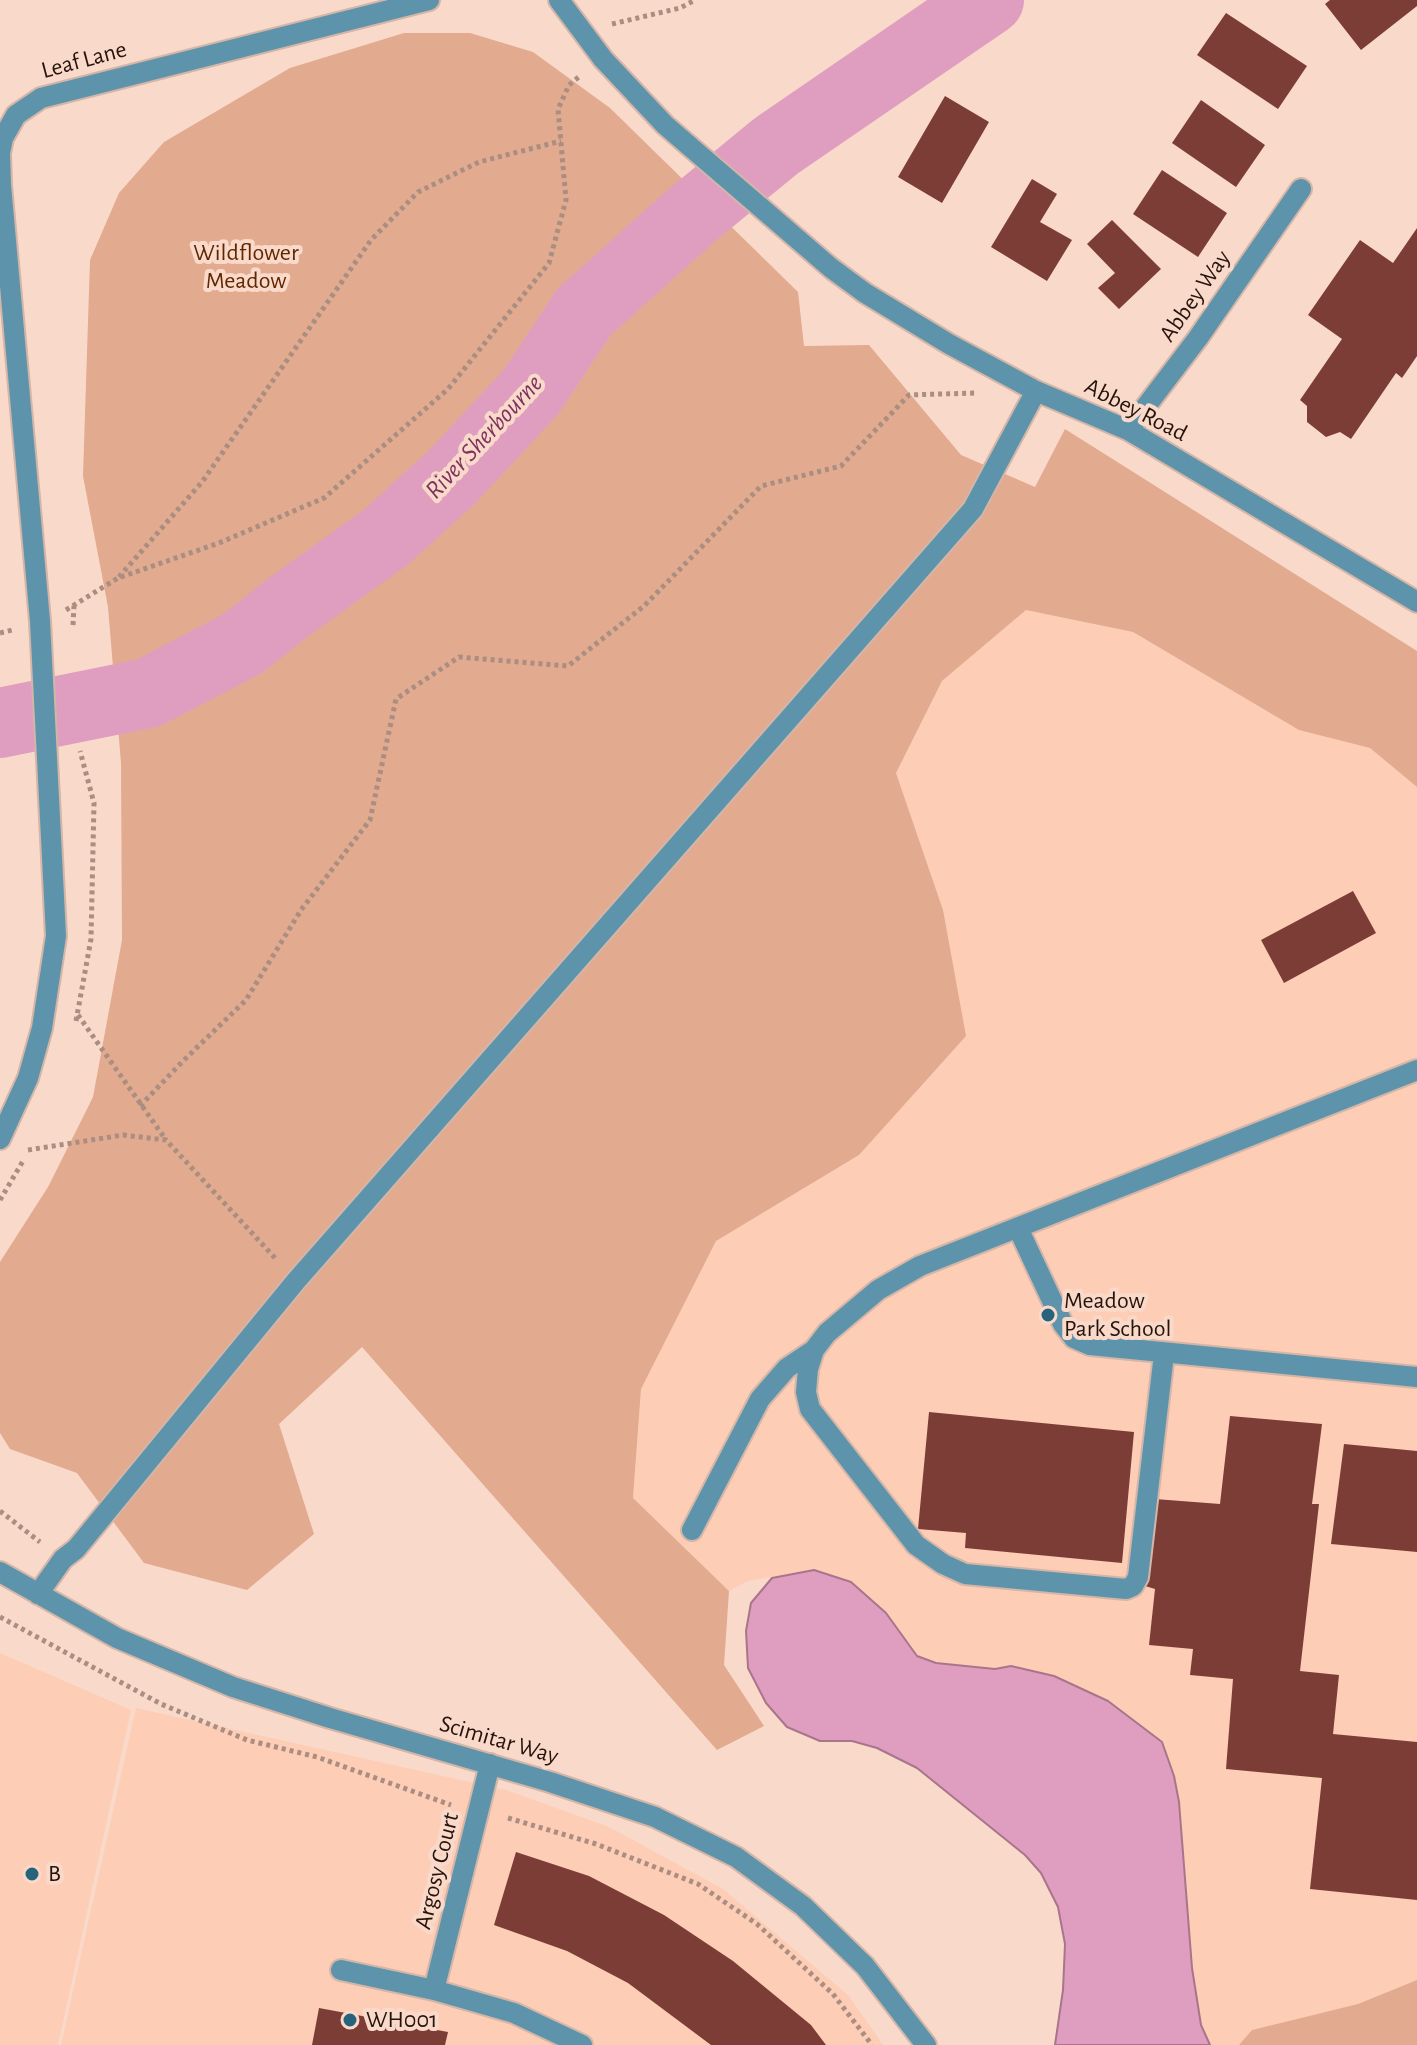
<!DOCTYPE html>
<html>
<head>
<meta charset="utf-8">
<style>
	body { margin:0 }
	canvas { display:block; background:#f9d9ca }
</style>
</head>
<body>
<canvas width="1417" height="2045"></canvas>
<script>
const g = document.querySelector('canvas').getContext('2d');
g.lineJoin = 'round';
function paint(path, color) {
  g.fillStyle = color;
  g.fill(path, 'evenodd');
}
function poly(rows) {
  const path = new Path2D();
  for (const r of rows) {
    path.moveTo(r[0], r[1]);
    for (let i = 2; i < r.length; i += 2) path.lineTo(r[i], r[i + 1]);
  }
  return path;
}
function trace(path, color, width, dash) {
  g.strokeStyle = color;
  g.lineWidth = width;
  g.lineCap = dash ? 'butt' : 'round';
  g.setLineDash(dash || []);
  g.stroke(path);
}
function drawText(font, color, halo, rows, align = 'center') {
  g.font = font + ' "Alegreya Sans",sans-serif';
  g.lineWidth = 8;
  g.setLineDash([]);
  g.textBaseline = 'middle';
  g.strokeStyle = halo;
  g.fillStyle = color;
  for (const [text, x, y, turn = 0] of rows) {
    g.save();
    g.translate(x, y);
    g.rotate((+turn || 0) * Math.PI / 180);
    g.textAlign = isNaN(turn) ? turn : align;
    if (halo) g.strokeText(text, 0, 0);
    g.fillText(text, 0, 0);
    g.restore();
  }
}
const built = poly([
	[1026,610,1133,632,1299,730,1370,748,1417,787,1417,1980,1358,2004,1252,2030,1239,2045,1210,2045,1201,2025,1192,1968,1174,1776,1011,1666,995,1669,936,1663,917,1656,904,1639,814,1570,748,1581,729,1591,633,1498,641,1389,716,1241,859,1155,943,910,896,773,942,681],
	[0,1653,131,1710,58,2045,0,2045],
	[136,1708,506,1790,609,1827,723,1889,849,1996,883,2045,61,2045]
]);
const green = poly([
	[404,33,470,33,533,52,610,108,798,292,804,346,869,345,961,455,1035,487,1065,429,1417,651,1417,787,1370,748,1299,730,1133,632,1026,610,942,681,896,773,943,910,966,1036,859,1155,716,1241,641,1389,633,1498,729,1591,724,1665,764,1726,717,1750,362,1347,279,1424,314,1534,247,1590,144,1563,77,1473,10,1449,0,1433,0,1262,48,1187,93,1097,122,940,121,763,108,607,83,476,90,260,119,193,164,142,290,68],
	[1417,1980,1417,2045,1239,2045,1252,2030,1358,2004]
]);
const water = poly([
	[814,1570,851,1582,886,1613,917,1656,936,1663,995,1669,1011,1666,1054,1676,1108,1701,1162,1742,1174,1776,1179,1802,1192,1968,1201,2025,1210,2045,1055,2045,1063,1990,1065,1944,1058,1907,1041,1873,1025,1855,917,1768,877,1748,852,1741,820,1741,787,1727,766,1703,748,1668,746,1631,751,1603,772,1578,814,1570]
]);
const river = poly([
	[0,723,148,693,242,644,290,606,386,537,452,477,531,392,584,312,692,215,776,146,989,0]
]);
const building = poly([
	[1330,0,1417,0,1417,6,1361,50,1325,4],
	[1226,13,1307,66,1278,109,1197,55],
	[945,96,989,122,942,203,898,177],
	[1201,100,1265,145,1236,187,1172,143],
	[1162,170,1227,213,1198,257,1133,214],
	[1032,179,1057,194,1040,222,1072,240,1047,281,991,247],
	[1112,220,1161,269,1119,309,1098,288,1115,273,1087,244],
	[1417,228,1417,356,1402,378,1396,373,1351,439,1340,432,1326,437,1307,422,1307,406,1300,400,1342,339,1308,315,1360,240,1393,263],
	[1353,891,1376,933,1284,983,1261,940],
	[929,1412,1134,1432,1122,1563,965,1548,966,1533,918,1529],
	[1230,1416,1322,1424,1312,1504,1319,1504,1300,1671,1339,1675,1333,1734,1417,1742,1417,1900,1310,1889,1322,1778,1226,1769,1233,1679,1190,1675,1193,1649,1149,1645,1155,1589,1145,1586,1155,1499,1220,1504],
	[1344,1444,1417,1451,1417,1552,1331,1544],
	[516,1852,589,1876,664,1915,733,1961,811,2025,826,2045,711,2045,628,1983,567,1951,494,1925],
	[319,2008,448,2032,445,2045,312,2045]
]);
const path = poly([
	[612,24,680,8,695,0],
	[119,577,202,482,371,240,418,192,479,162,561,141],
	[66,610,118,578,219,543,324,498,448,389,549,263,566,200,558,109,569,85,580,76],
	[73,625,74,606],
	[0,633,12,630],
	[78,1015,166,1140],
	[76,1021,91,939,94,803,80,751],
	[140,1106,183,1061,246,1000,301,910,370,820,396,699,459,657,568,666,644,606,761,486,841,466,909,395,975,393],
	[28,1150,123,1135,166,1140,276,1259],
	[0,1200,23,1161],
	[0,1511,40,1542],
	[0,1617,161,1704,247,1740,317,1757,451,1805],
	[508,1818,596,1844,698,1884,757,1924,833,1994,872,2045]
]);
const minor = poly([
	[559,0,603,59,665,125,831,268,865,293,949,344,1036,391,1128,430,1417,602],
	[1128,430,1198,338,1301,189],
	[0,1139,28,1078,42,1028,56,936,40,621,1,185,0,153,3,138,16,115,41,98,429,0],
	[1018,1228,1063,1324,1074,1338,1090,1345,1417,1377],
	[1164,1354,1138,1577,1133,1586,1126,1589,965,1574,943,1564,916,1545,810,1409,806,1392,808,1369,814,1350,827,1333,878,1290,920,1266,1417,1070],
	[692,1530,760,1399,787,1368,814,1350],
	[0,1572,117,1638,233,1687,330,1718,550,1782,655,1817,736,1857,803,1906,865,1966,926,2045],
	[38,1594,63,1559,76,1549,296,1281,973,509,1036,391],
	[341,1970,434,1990,514,2013,582,2045],
	[434,1990,490,1764]
]);
const markers = [
	[1048,1315,8,"#27637b"],
	[32,1874,8,"#27637b"],
	[350,2020,8,"#27637b"]
];
const streetNames = [
	["Leaf Lane",84,60,-15],
	["Abbey Way",1195,296,-55],
	["Abbey Road",1136,410,27],
	["Scimitar Way",499,1740,16],
	["Argosy Court",437,1871,-76]
];
const parkNames = [
	["Wildflower",246,253],
	["Meadow",246,281]
];
const poiNames = [
	["Meadow",1064,1301],
	["Park School",1064,1329],
	["B",48,1874],
	["WH001",366,2020]
];
const waterNames = [
	["River Sherbourne",484,437,-47]
];
paint(built, '#fdcdb6');
paint(green, '#e2aa8f');
paint(water, '#df9ec0');
trace(water, '#a8758a', 2);
trace(river, '#df9ec0', 70);
paint(building, '#7c3d37');
trace(minor, '#d3b6a8', 24);
trace(path, '#a98e81', 5, [4, 4]);
trace(minor, '#5e94ab', 20);
for (const [x, y, r, color] of markers) {
  const dot = new Path2D();
  dot.arc(x, y, r, 0, 2 * Math.PI);
  g.fillStyle = color;
  g.fill(dot);
  trace(dot, '#f9d9ca', 3);
}
drawText('24px', '#26140b', '#f9d9ca', streetNames);
drawText('24px', '#602602', '#f9d9ca', parkNames);
drawText('24px', '#26140b', '#f9d9ca', poiNames, 'left');
drawText('italic 26px', '#7e325f', '#f9d9ca', waterNames);
</script>
</body>
</html>
